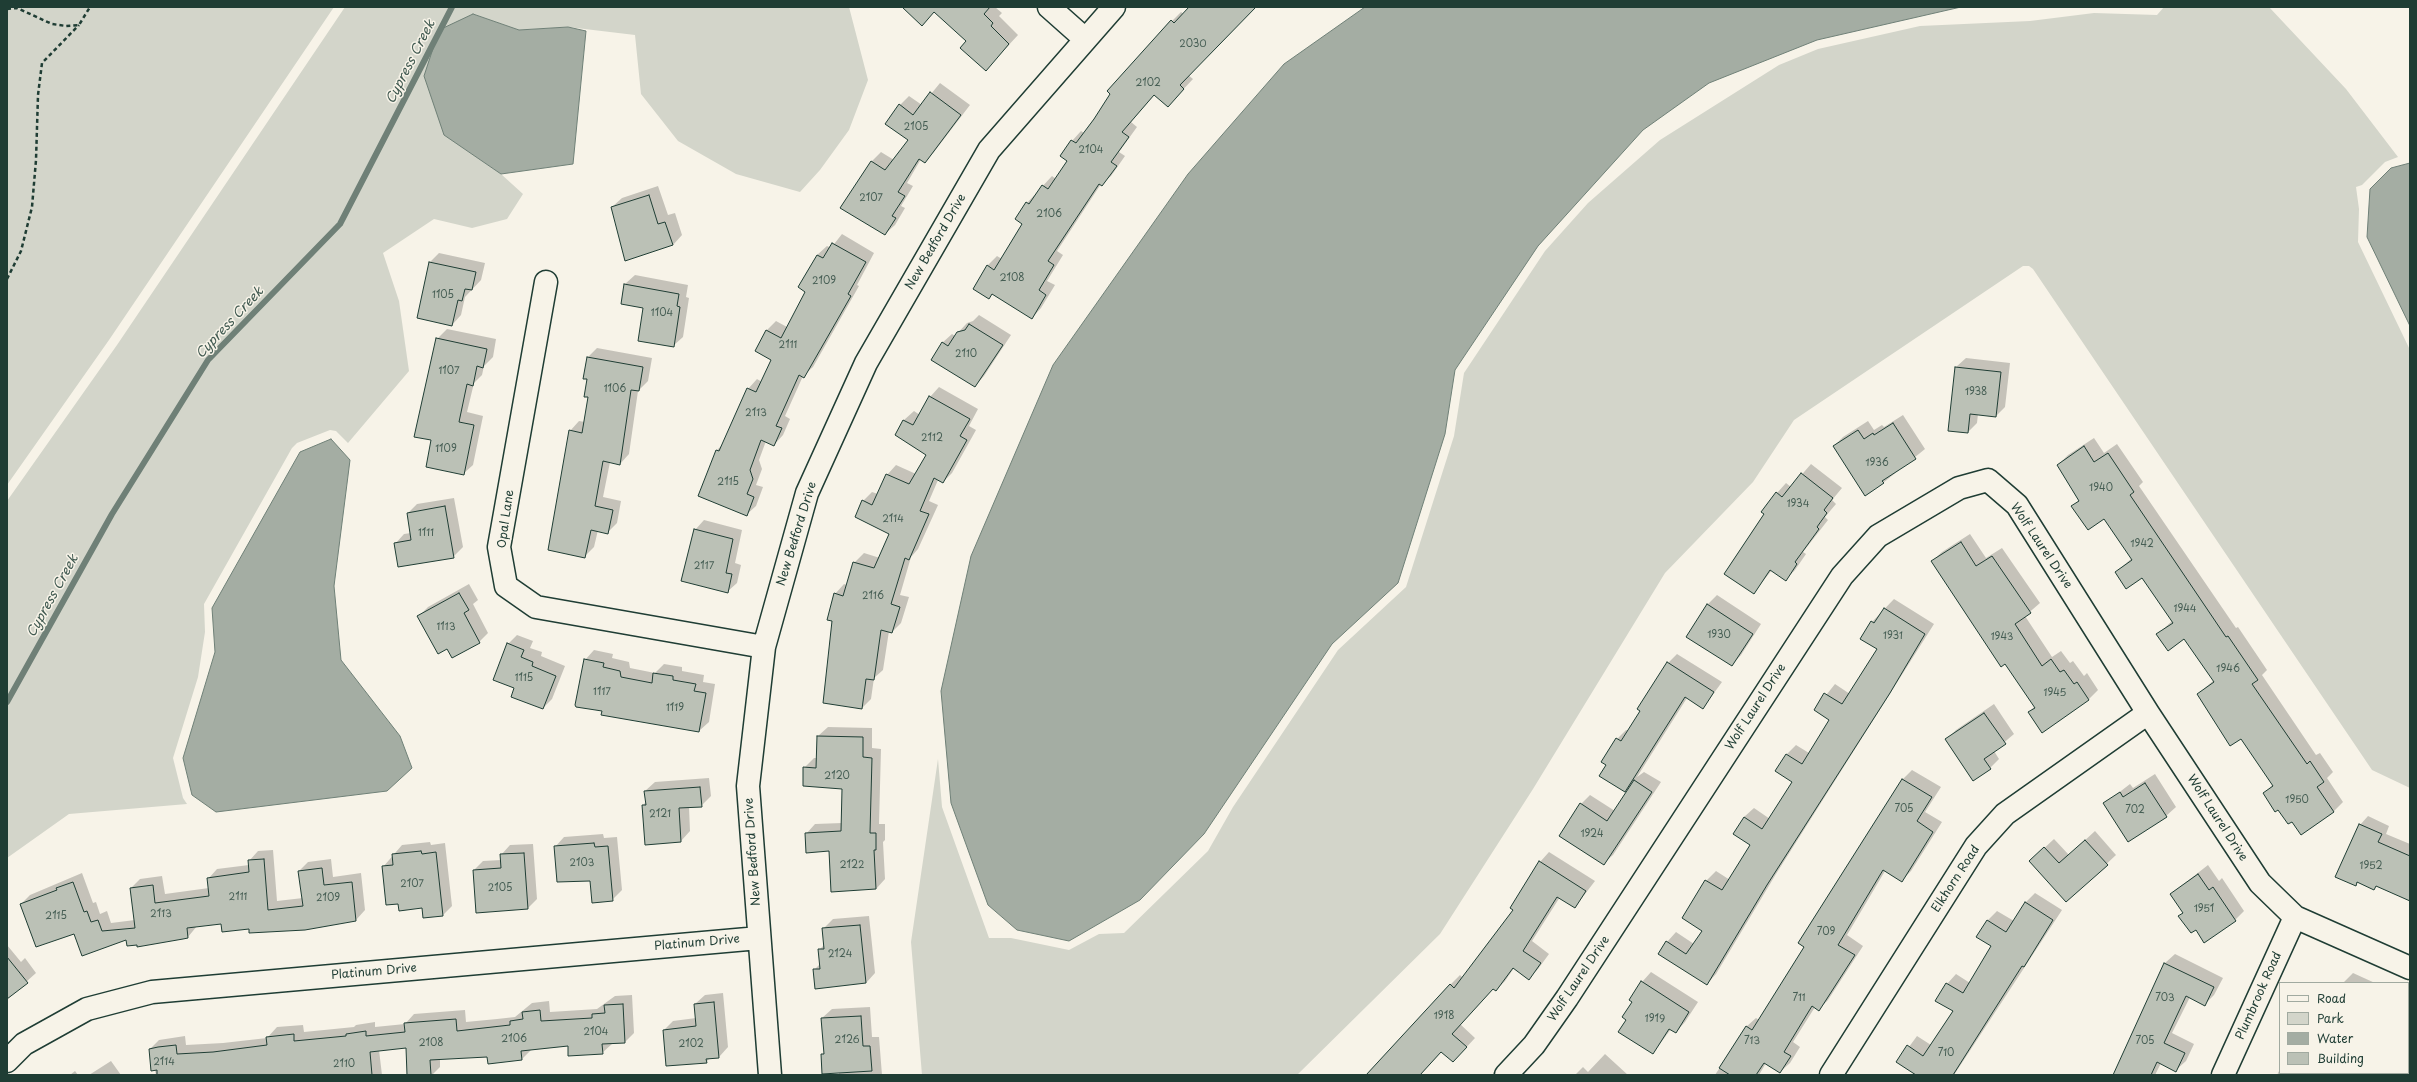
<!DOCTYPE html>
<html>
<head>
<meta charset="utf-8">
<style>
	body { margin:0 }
	#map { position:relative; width:2417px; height:1082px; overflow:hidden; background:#f7f3e8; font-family:"Playpen Sans",sans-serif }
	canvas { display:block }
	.frame { position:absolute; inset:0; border:8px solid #1f3d34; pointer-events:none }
	.legend { position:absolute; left:2279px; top:982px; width:130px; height:92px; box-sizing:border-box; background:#f7f3e8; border:1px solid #a1aaa0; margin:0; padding:5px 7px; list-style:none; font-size:12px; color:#1f3d34 }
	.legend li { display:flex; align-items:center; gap:8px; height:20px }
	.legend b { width:20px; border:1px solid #a1aaa0 }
</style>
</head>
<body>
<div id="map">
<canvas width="2417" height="1082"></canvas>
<div class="frame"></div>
<ul class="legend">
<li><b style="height:5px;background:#f7f3e8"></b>Road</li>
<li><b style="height:11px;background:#d3d5ca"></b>Park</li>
<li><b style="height:11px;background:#a4ada3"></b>Water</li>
<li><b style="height:11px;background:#bbc1b6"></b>Building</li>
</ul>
</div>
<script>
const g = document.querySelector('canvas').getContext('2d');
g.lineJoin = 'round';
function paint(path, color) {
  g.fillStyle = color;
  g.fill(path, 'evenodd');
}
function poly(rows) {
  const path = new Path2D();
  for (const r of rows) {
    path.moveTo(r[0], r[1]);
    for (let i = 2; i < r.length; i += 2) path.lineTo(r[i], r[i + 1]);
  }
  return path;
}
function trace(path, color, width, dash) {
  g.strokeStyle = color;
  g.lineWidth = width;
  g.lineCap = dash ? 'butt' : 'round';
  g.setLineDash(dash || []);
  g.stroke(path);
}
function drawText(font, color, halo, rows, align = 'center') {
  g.font = font + ' "Playpen Sans",sans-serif';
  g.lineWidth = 3;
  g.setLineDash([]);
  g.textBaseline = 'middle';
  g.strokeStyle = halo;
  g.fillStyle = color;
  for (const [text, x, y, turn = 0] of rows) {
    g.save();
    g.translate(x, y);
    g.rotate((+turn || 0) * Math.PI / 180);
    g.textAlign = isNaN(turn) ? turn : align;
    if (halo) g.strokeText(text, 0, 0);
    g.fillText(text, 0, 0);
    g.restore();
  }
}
const green = poly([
	[7,7,334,7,109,340,7,485],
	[345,7,849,7,868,80,849,130,820,170,800,192,736,174,678,141,641,94,635,35,568,27,519,30,473,14,444,134,501,174,523,194,507,219,472,228,434,219,383,253,399,301,409,371,348,443,336,431,330,430,297,443,292,448,204,604,205,632,198,677,173,758,183,798,187,804,69,814,7,858,7,501,117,345],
	[2164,7,2269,7,2346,89,2398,157,2385,162,2362,185,2356,187,2359,209,2358,242,2410,350,2410,788,2372,770,2033,269,2029,266,2023,266,1794,420,1753,482,1665,573,1533,789,1440,934,1297,1075,922,1075,911,942,938,759,942,807,989,938,1011,938,1069,950,1099,934,1124,933,1208,851,1233,807,1338,650,1406,587,1454,436,1464,373,1545,251,1588,203,1660,140,1779,65,1818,49,1920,26,2030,21,2094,13,2157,15]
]);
const water = poly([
	[1365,7,1961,7,1817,40,1709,83,1643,130,1538,246,1455,370,1445,434,1398,583,1332,644,1204,834,1140,900,1069,941,1017,930,988,905,951,803,941,691,971,556,1053,365,1188,174,1284,64,1365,7],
	[473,14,519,30,568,27,586,31,573,164,501,174,444,135,424,76,439,30,473,14],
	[2410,163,2410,326,2367,237,2370,189,2391,168,2410,163],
	[331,439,350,460,334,586,341,660,400,736,412,768,387,791,216,812,192,795,183,758,215,652,212,608,300,452,331,439]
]);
const shadow = poly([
	[903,7,995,7,1002,13,999,16,1018,35,995,60,968,41,935,11],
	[1191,7,1255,7,1188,75,1193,79,1177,96,1155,94,1131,122,1137,127,1119,152,1125,156,1111,176,1101,184,1057,251,1063,255,1047,281,1055,285,1041,308,1032,318,993,293,989,297,987,266,997,256,1002,259,1024,224,1016,219,1027,203,1052,176,1056,179,1069,161,1072,141,1081,131,1084,133,1172,21,1181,12,1184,14],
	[940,83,970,105,934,152,925,162,921,159,907,183,913,186,901,206,905,208,895,225,885,234,871,162,881,152,894,160,909,140,900,105,909,96,922,105],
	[658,186,668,215,675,213,682,235,673,245,612,207,622,198],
	[842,234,874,253,857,285,859,286,813,367,803,376,785,416,790,419,783,435,774,445,766,441,759,460,762,469,756,485,763,487,756,506,746,515,699,496,717,450,723,444,748,389,757,379,762,382,772,359,756,351,767,330,776,321,787,327,807,291,799,287,817,255,827,246,831,248],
	[439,253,485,263,481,280,465,297,461,315,452,325,430,262],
	[635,275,688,285,686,297,689,298,683,337,673,346,625,284],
	[979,315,1011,335,984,376,975,386,942,343,952,334,955,336,967,323,973,321],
	[447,329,496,339,493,357,484,366,482,375,474,383,467,412,483,416,473,465,463,474,432,440,437,339],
	[597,348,652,358,648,381,638,391,629,454,620,464,610,462,603,497,621,501,617,523,608,532,598,530,594,547,585,556,570,431,579,421,585,422,590,397,588,357],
	[1966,358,2010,363,2005,407,1996,416,1978,414,1977,423,1968,432,1949,430,1956,367],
	[939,387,978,409,969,426,976,430,952,473,943,482,938,480,929,501,938,505,918,549,911,557,900,595,909,597,901,623,892,632,889,631,883,670,874,678,871,699,862,708,833,620,835,594,844,584,847,585,854,563,864,553,880,558,891,533,863,501,872,492,878,494,887,475,896,465,916,474,927,455,896,435,904,420,914,411,920,415,930,397],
	[1903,415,1925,449,1883,483,1834,446,1843,437,1868,421,1874,430,1882,425,1884,427],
	[2094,438,2104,453,2117,444,2143,482,2139,486,2236,628,2238,627,2267,670,2262,675,2316,755,2320,753,2333,772,2327,778,2343,802,2334,811,2301,833,2292,820,2264,794,2273,784,2241,737,2198,694,2214,680,2185,638,2158,634,2172,621,2142,577,2116,572,2132,558,2104,517,2073,506,2080,499,2058,465,2068,455],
	[1811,464,1842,488,1832,500,1836,504,1825,517,1828,520,1803,552,1806,554,1795,570,1786,579,1772,570,1754,592,1765,514,1777,493,1786,483,1791,487],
	[454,498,463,547,453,557,395,544,404,534,411,533,408,513,417,504],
	[704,520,742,530,735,563,741,565,737,583,727,592,695,530],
	[1970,534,1986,558,2002,548,2040,603,2025,616,2052,657,2061,651,2070,663,2073,661,2084,676,2087,673,2098,690,2089,699,2042,731,2029,712,2035,706,1932,561,1942,552],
	[469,584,478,600,473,604,488,633,479,642,447,647,418,617,428,607],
	[1717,595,1761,624,1741,655,1732,665,1707,605],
	[1894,599,1934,624,1776,874,1716,974,1707,984,1667,942,1676,932,1694,944,1703,930,1683,917,1706,881,1716,871,1730,880,1751,845,1744,817,1754,808,1770,819,1794,782,1787,754,1796,745,1809,753,1831,720,1815,709,1835,684,1850,694,1878,649,1872,622],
	[517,635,533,641,530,648,542,652,541,656,565,666,552,699,543,708,516,688,508,644],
	[594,650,613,654,612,658,629,662,630,668,655,673,664,664,682,667,682,671,704,675,703,682,715,684,709,722,699,731,602,714,603,710,585,660],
	[1677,654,1722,682,1703,708,1687,698,1637,777,1644,772,1661,782,1613,855,1603,864,1581,804,1590,795,1615,811,1631,787,1625,791,1607,764,1617,739,1626,730,1629,731,1668,663],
	[1994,704,2014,734,1994,751,1999,759,1990,768,1946,740,1956,730],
	[828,727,872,728,872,748,881,749,879,824,885,824,885,840,883,842,885,879,876,889,806,834,815,824,842,823,844,788,804,768,814,758,818,758,818,736],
	[1912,770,1941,787,1925,812,1942,822,1911,871,1901,881,1885,871,1847,935,1863,946,1828,1000,1819,1009,1815,1007,1793,1042,1800,1047,1790,1063,1780,1072,1766,1063,1759,1075,1715,1075,1746,1027,1756,1018,1759,1020,1806,947,1799,943,1903,779],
	[2155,774,2176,807,2166,816,2129,841,2104,804,2130,784,2133,788],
	[709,778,711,796,701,806,689,807,690,831,681,841,643,805,646,802,645,791,655,782],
	[2368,816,2389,826,2386,834,2410,844,2410,900,2377,885,2374,889,2358,882,2355,884,2360,825],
	[2095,831,2116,855,2067,901,2040,852,2054,839,2069,855],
	[603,834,604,838,617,837,622,890,612,900,555,847,564,837],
	[430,842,431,845,445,843,452,906,443,915,423,907,399,903,383,867,402,845],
	[533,844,537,899,528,908,474,870,483,861,501,860,501,855,510,845],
	[273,850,277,901,303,898,299,871,308,862,331,859,333,877,361,873,365,910,356,920,305,929,250,928,222,923,197,926,188,937,127,938,75,933,21,904,30,895,82,873,93,903,96,902,100,914,107,911,111,923,135,920,131,888,140,879,162,876,165,894,209,888,208,879,217,869,249,865,249,861,258,851],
	[1549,852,1595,881,1575,907,1560,897,1532,941,1549,954,1538,969,1528,979,1514,968,1505,981,1496,990,1493,988,1460,1024,1475,1038,1462,1052,1442,1051,1420,1075,1367,1075,1450,985,1460,975,1463,978,1514,910,1540,862],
	[2208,865,2219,881,2222,878,2244,911,2235,920,2196,928,2180,916,2184,912,2171,894],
	[2035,893,2062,910,1954,1075,1912,1075,1914,1072,1898,1062,1917,1036,1931,1045,1954,1011,1947,984,1956,974,1970,983,1992,946,1978,937,1988,920,1997,911,2014,921,2026,902],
	[869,916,875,973,866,983,814,970,820,964,819,950,825,944,823,929,833,919],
	[7,945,21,962,25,958,36,973,7,999],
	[2175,954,2223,978,2214,995,2205,1004,2190,997,2172,1033,2194,1044,2186,1061,2176,1070,2161,1063,2155,1075,2114,1075,2165,963],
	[1651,972,1698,1002,1685,1022,1676,1032,1671,1029,1653,1053,1628,1020,1642,982],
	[2353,973,2375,983,2343,983],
	[723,993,728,1047,719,1057,710,1058,706,1062,664,1030,673,1021,696,1018,695,1004,705,995],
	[632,995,634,1033,625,1042,612,1044,602,1053,569,1045,531,1050,522,1059,488,1056,440,1058,440,1067,432,1075,408,1075,407,1047,379,1050,382,1075,156,1075,150,1049,159,1040,185,1036,186,1045,223,1043,267,1038,277,1027,303,1025,304,1032,354,1027,356,1025,375,1022,375,1027,405,1024,414,1014,465,1010,466,1022,497,1019,515,1017,532,1003,549,1001,550,1012,597,1009,615,996],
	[870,1007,872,1037,879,1037,882,1075,839,1075,839,1072,822,1055,825,1052,822,1018,832,1009],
	[2410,1045,2410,1075,2396,1075,2397,1073,2408,1073],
	[1605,1054,1628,1075,1575,1075,1583,1067,1588,1072],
	[111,1061,121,1075,89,1075],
	[2280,1069,2280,1073,2343,1073,2342,1075,2277,1075],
	[75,1071,78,1075,70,1075]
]);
const stream = poly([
	[7,702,112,514,208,360,340,224,452,7]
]);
const building = poly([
	[902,7,990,7,984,14,993,23,991,26,1009,44,986,71,960,48,966,41,934,12,922,26,902,7],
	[1189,7,1256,7,1180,85,1184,89,1168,107,1154,95,1122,132,1129,137,1111,162,1117,166,1102,186,1099,184,1048,261,1054,265,1039,290,1046,295,1032,319,992,294,989,299,973,289,987,265,994,270,1022,224,1015,219,1026,202,1029,204,1042,185,1048,189,1067,161,1060,156,1071,140,1076,143,1094,119,1110,94,1107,91,1171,20,1174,23,1189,7],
	[930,92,961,115,925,163,919,159,898,192,905,196,892,216,896,218,885,235,840,208,871,161,885,170,908,140,885,124,899,104,913,115,930,92],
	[649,195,658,224,665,222,673,245,625,261,611,207,649,195],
	[832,243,866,262,848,294,851,296,804,378,799,375,776,426,782,428,774,446,761,440,750,470,753,479,747,494,754,497,747,516,698,496,716,450,719,451,747,388,756,392,771,360,755,351,766,330,781,338,805,292,798,287,817,255,823,258,832,243],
	[429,262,476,272,472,290,465,289,462,301,458,300,452,326,417,318,429,262],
	[624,284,679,294,677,306,680,307,674,347,638,341,643,308,621,304,624,284],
	[969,324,1003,345,975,387,931,360,942,342,948,346,957,332,965,330,969,324],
	[436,338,487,349,483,368,477,366,473,386,467,384,459,422,474,425,464,475,426,467,431,440,414,437,436,338],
	[587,357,643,367,639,391,631,390,620,465,603,461,595,506,613,510,608,534,591,530,585,558,548,550,569,430,582,433,588,397,584,397,587,379,583,379,587,357],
	[1955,367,2001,372,1996,417,1970,414,1968,433,1948,431,1955,367],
	[929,396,970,419,960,436,967,440,943,483,934,478,920,511,929,514,909,560,905,558,891,604,900,607,892,633,881,630,874,680,866,679,862,709,823,703,832,621,827,620,834,593,843,596,853,562,874,568,889,534,855,517,862,500,872,505,886,474,909,484,926,455,895,435,903,420,913,425,929,396],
	[1893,423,1916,459,1882,481,1884,483,1865,496,1833,446,1858,430,1864,439,1873,433,1874,435,1893,423],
	[2084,446,2094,462,2108,453,2134,492,2130,495,2226,637,2228,636,2258,680,2252,684,2307,764,2310,761,2324,782,2317,787,2334,812,2301,835,2292,822,2288,824,2278,810,2275,812,2263,793,2273,786,2241,739,2230,746,2197,694,2214,682,2184,639,2168,651,2156,634,2173,623,2142,578,2126,589,2115,572,2132,560,2104,519,2088,530,2071,506,2079,501,2057,465,2084,446],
	[1801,473,1833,498,1824,510,1827,513,1817,527,1819,529,1795,562,1797,564,1786,581,1770,570,1754,594,1724,574,1764,514,1761,512,1776,492,1782,497,1801,473],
	[445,506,454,558,398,567,394,543,411,540,407,513,445,506],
	[694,529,733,539,726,573,732,574,728,593,681,581,694,529],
	[1961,542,1976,566,1992,556,2031,613,2015,624,2042,666,2051,659,2060,672,2064,670,2074,684,2077,682,2089,700,2042,733,2028,712,2035,708,2005,664,2001,667,1931,561,1961,542],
	[459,593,469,610,464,613,480,643,452,658,447,649,438,654,417,616,459,593],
	[1707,604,1753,634,1732,666,1686,637,1707,604],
	[1884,608,1925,634,1890,693,1767,885,1707,985,1658,954,1666,941,1686,954,1702,931,1682,918,1705,880,1722,890,1750,845,1733,834,1744,817,1762,829,1792,782,1775,771,1786,754,1802,764,1829,720,1814,710,1824,693,1842,704,1877,649,1860,639,1871,621,1874,623,1884,608],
	[507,643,524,650,521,657,533,662,532,666,556,676,543,709,511,697,514,688,493,680,507,643],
	[584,659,604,663,603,667,620,671,621,677,652,683,653,673,673,676,673,680,696,684,694,691,706,693,699,732,601,715,602,711,576,707,575,705,584,659],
	[1667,662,1714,692,1703,709,1685,697,1625,792,1599,776,1606,765,1601,762,1616,738,1621,741,1640,711,1637,709,1667,662],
	[1984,713,2006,744,1984,759,1991,769,1973,781,1945,739,1984,713],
	[817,736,863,737,863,757,872,758,870,833,876,833,876,850,874,850,876,889,831,892,829,851,806,853,805,833,841,831,842,789,803,786,803,767,816,768,817,736],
	[1902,779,1932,797,1917,821,1933,832,1902,882,1883,870,1838,945,1855,955,1819,1011,1812,1006,1784,1052,1791,1056,1780,1073,1764,1063,1756,1075,1730,1075,1719,1068,1746,1026,1752,1030,1804,947,1798,943,1902,779],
	[1634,780,1652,792,1604,865,1559,836,1580,803,1607,821,1634,780],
	[2145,783,2167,817,2128,842,2103,803,2120,792,2123,797,2145,783],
	[700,787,702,807,679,808,681,842,645,845,642,805,646,805,644,791,700,787],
	[2359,824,2382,834,2378,842,2410,856,2410,901,2376,886,2374,890,2357,882,2356,886,2335,877,2359,824],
	[2085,840,2108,865,2066,902,2029,861,2044,847,2059,863,2085,840],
	[594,843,595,847,608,846,613,901,592,903,590,881,557,882,554,846,594,843],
	[421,851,422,854,436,852,443,916,423,918,422,908,399,911,398,904,386,905,382,866,393,865,392,854,421,851],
	[524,853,528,909,476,913,473,870,501,868,500,854,524,853],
	[264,859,268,910,303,906,298,871,322,868,324,885,352,882,356,921,305,930,249,933,249,929,222,932,221,924,187,928,188,938,183,939,137,947,137,945,127,946,126,940,82,956,74,934,36,947,20,904,57,890,56,888,73,882,84,912,87,911,91,922,98,920,102,931,135,928,130,888,153,885,155,903,209,896,207,878,249,872,248,860,264,859],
	[1539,861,1586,891,1575,908,1557,897,1523,951,1541,963,1529,980,1513,968,1496,991,1493,989,1452,1034,1467,1047,1453,1062,1441,1052,1420,1075,1366,1075,1450,984,1454,988,1513,910,1510,908,1539,861],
	[2198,874,2209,890,2213,887,2236,921,2204,943,2196,930,2191,933,2178,916,2183,913,2170,894,2198,874],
	[2025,902,2053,920,2024,967,2022,966,1953,1075,1916,1075,1896,1062,1907,1045,1923,1056,1953,1011,1935,1001,1946,983,1963,993,1991,946,1976,937,1987,920,2006,932,2025,902],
	[860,925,866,983,815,989,813,969,820,969,818,949,824,949,822,928,860,925],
	[7,957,28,983,7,999,7,957],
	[2164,963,2214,987,2205,1006,2186,996,2164,1043,2185,1053,2176,1072,2157,1062,2151,1075,2113,1075,2164,963],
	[1641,981,1689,1012,1676,1033,1669,1029,1653,1054,1618,1032,1626,1020,1622,1017,1632,1002,1629,1000,1641,981],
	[714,1002,719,1058,706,1059,707,1063,666,1066,663,1030,696,1026,694,1004,714,1002],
	[623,1004,625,1043,602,1044,603,1054,568,1056,568,1046,521,1051,522,1060,488,1064,487,1057,430,1060,431,1075,407,1075,406,1048,370,1052,372,1075,157,1075,157,1070,151,1071,149,1049,158,1047,176,1045,177,1054,213,1052,267,1045,266,1037,294,1034,294,1041,346,1036,346,1034,366,1031,366,1036,405,1032,404,1023,456,1019,457,1031,510,1025,510,1021,523,1019,522,1012,540,1010,541,1021,592,1018,592,1014,605,1013,604,1005,623,1004],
	[861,1016,863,1046,870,1046,872,1071,822,1074,821,1054,824,1054,821,1018,861,1016]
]);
const path = poly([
	[7,9,17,8,52,24,66,26,79,25,90,7],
	[7,279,21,251,32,207,36,160,38,95,42,63,79,25]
]);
const minor = poly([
	[1049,7,1085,39],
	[546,282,499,547,506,586,536,607,764,647],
	[7,1061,24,1044,87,1009,152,992,759,938],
	[770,1075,748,786,764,647,807,493,866,363,989,150,1114,7],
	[1506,1075,1534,1045,1567,998,1842,576,1878,536,1959,488,1988,480,2017,505,2148,713,2260,883,2295,917,2410,968],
	[1831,1075,1976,846,2005,814,2148,713],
	[2223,1075,2295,917]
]);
const numberNames = [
	["2030",1193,44],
	["2102",1148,83],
	["2105",916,127],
	["2104",1091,150],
	["2107",871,198],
	["2106",1049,214],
	["2108",1012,278],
	["2109",824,281],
	["1105",443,295],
	["1104",662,313],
	["2111",788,345],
	["2110",966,354],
	["1107",449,371],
	["1106",615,389],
	["1938",1976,392],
	["2113",756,413],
	["2112",932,438],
	["1109",446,449],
	["1936",1877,463],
	["2115",728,482],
	["1940",2101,488],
	["1934",1798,504],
	["2114",893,519],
	["1111",426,533],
	["1942",2142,544],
	["2117",704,566],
	["2116",873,596],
	["1944",2185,609],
	["1113",446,627],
	["1930",1719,635],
	["1931",1893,636],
	["1943",2002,637],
	["1946",2228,669],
	["1115",524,678],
	["1117",602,692],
	["1945",2055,693],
	["1119",675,708],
	["2120",837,776],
	["1950",2297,800],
	["705",1904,809],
	["702",2135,810],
	["2121",660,814],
	["1924",1592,834],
	["2103",582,863],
	["2122",852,865],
	["1952",2371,866],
	["2107",412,884],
	["2105",500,888],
	["2111",238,897],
	["2109",328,898],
	["1951",2204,909],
	["2113",161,914],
	["2115",56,916],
	["709",1826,932],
	["2124",840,954],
	["711",1799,998],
	["703",2165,998],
	["1918",1444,1016],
	["1919",1655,1019],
	["2104",596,1032],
	["2106",514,1039],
	["2126",847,1040],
	["713",1752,1041],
	["705",2145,1041],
	["2108",431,1043],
	["2102",691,1044],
	["710",1946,1053],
	["2114",164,1062],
	["2110",344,1064]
];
const streetNames = [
	["New Bedford Drive",936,242,-60],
	["Opal Lane",506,519,-82],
	["New Bedford Drive",797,534,-73],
	["Wolf Laurel Drive",2041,546,56],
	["Wolf Laurel Drive",1756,707,-57],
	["Wolf Laurel Drive",2217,818,57],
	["New Bedford Drive",753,852,-94],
	["Elkhorn Road",1956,879,-57],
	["Platinum Drive",697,943,-5],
	["Platinum Drive",374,972,-5],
	["Wolf Laurel Drive",1579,979,-56],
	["Plumbrook Road",2259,996,-66]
];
const waterNames = [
	["Cypress Creek",411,62,-63],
	["Cypress Creek",230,323,-47],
	["Cypress Creek",53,596,-61]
];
paint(green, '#d3d5ca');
paint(water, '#a4ada3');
trace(water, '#6f8077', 1);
paint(shadow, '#0003');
trace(stream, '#6f8077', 6);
paint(building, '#bbc1b6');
trace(building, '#1f3d34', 1);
trace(minor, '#1f3d34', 25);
trace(path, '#1f3d34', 2.5, [4, 3]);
trace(minor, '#f7f3e8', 22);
drawText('10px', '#465e54', null, numberNames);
drawText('12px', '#1f3d34', '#f7f3e8', streetNames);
drawText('italic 13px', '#405950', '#f7f3e8', waterNames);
</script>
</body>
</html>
